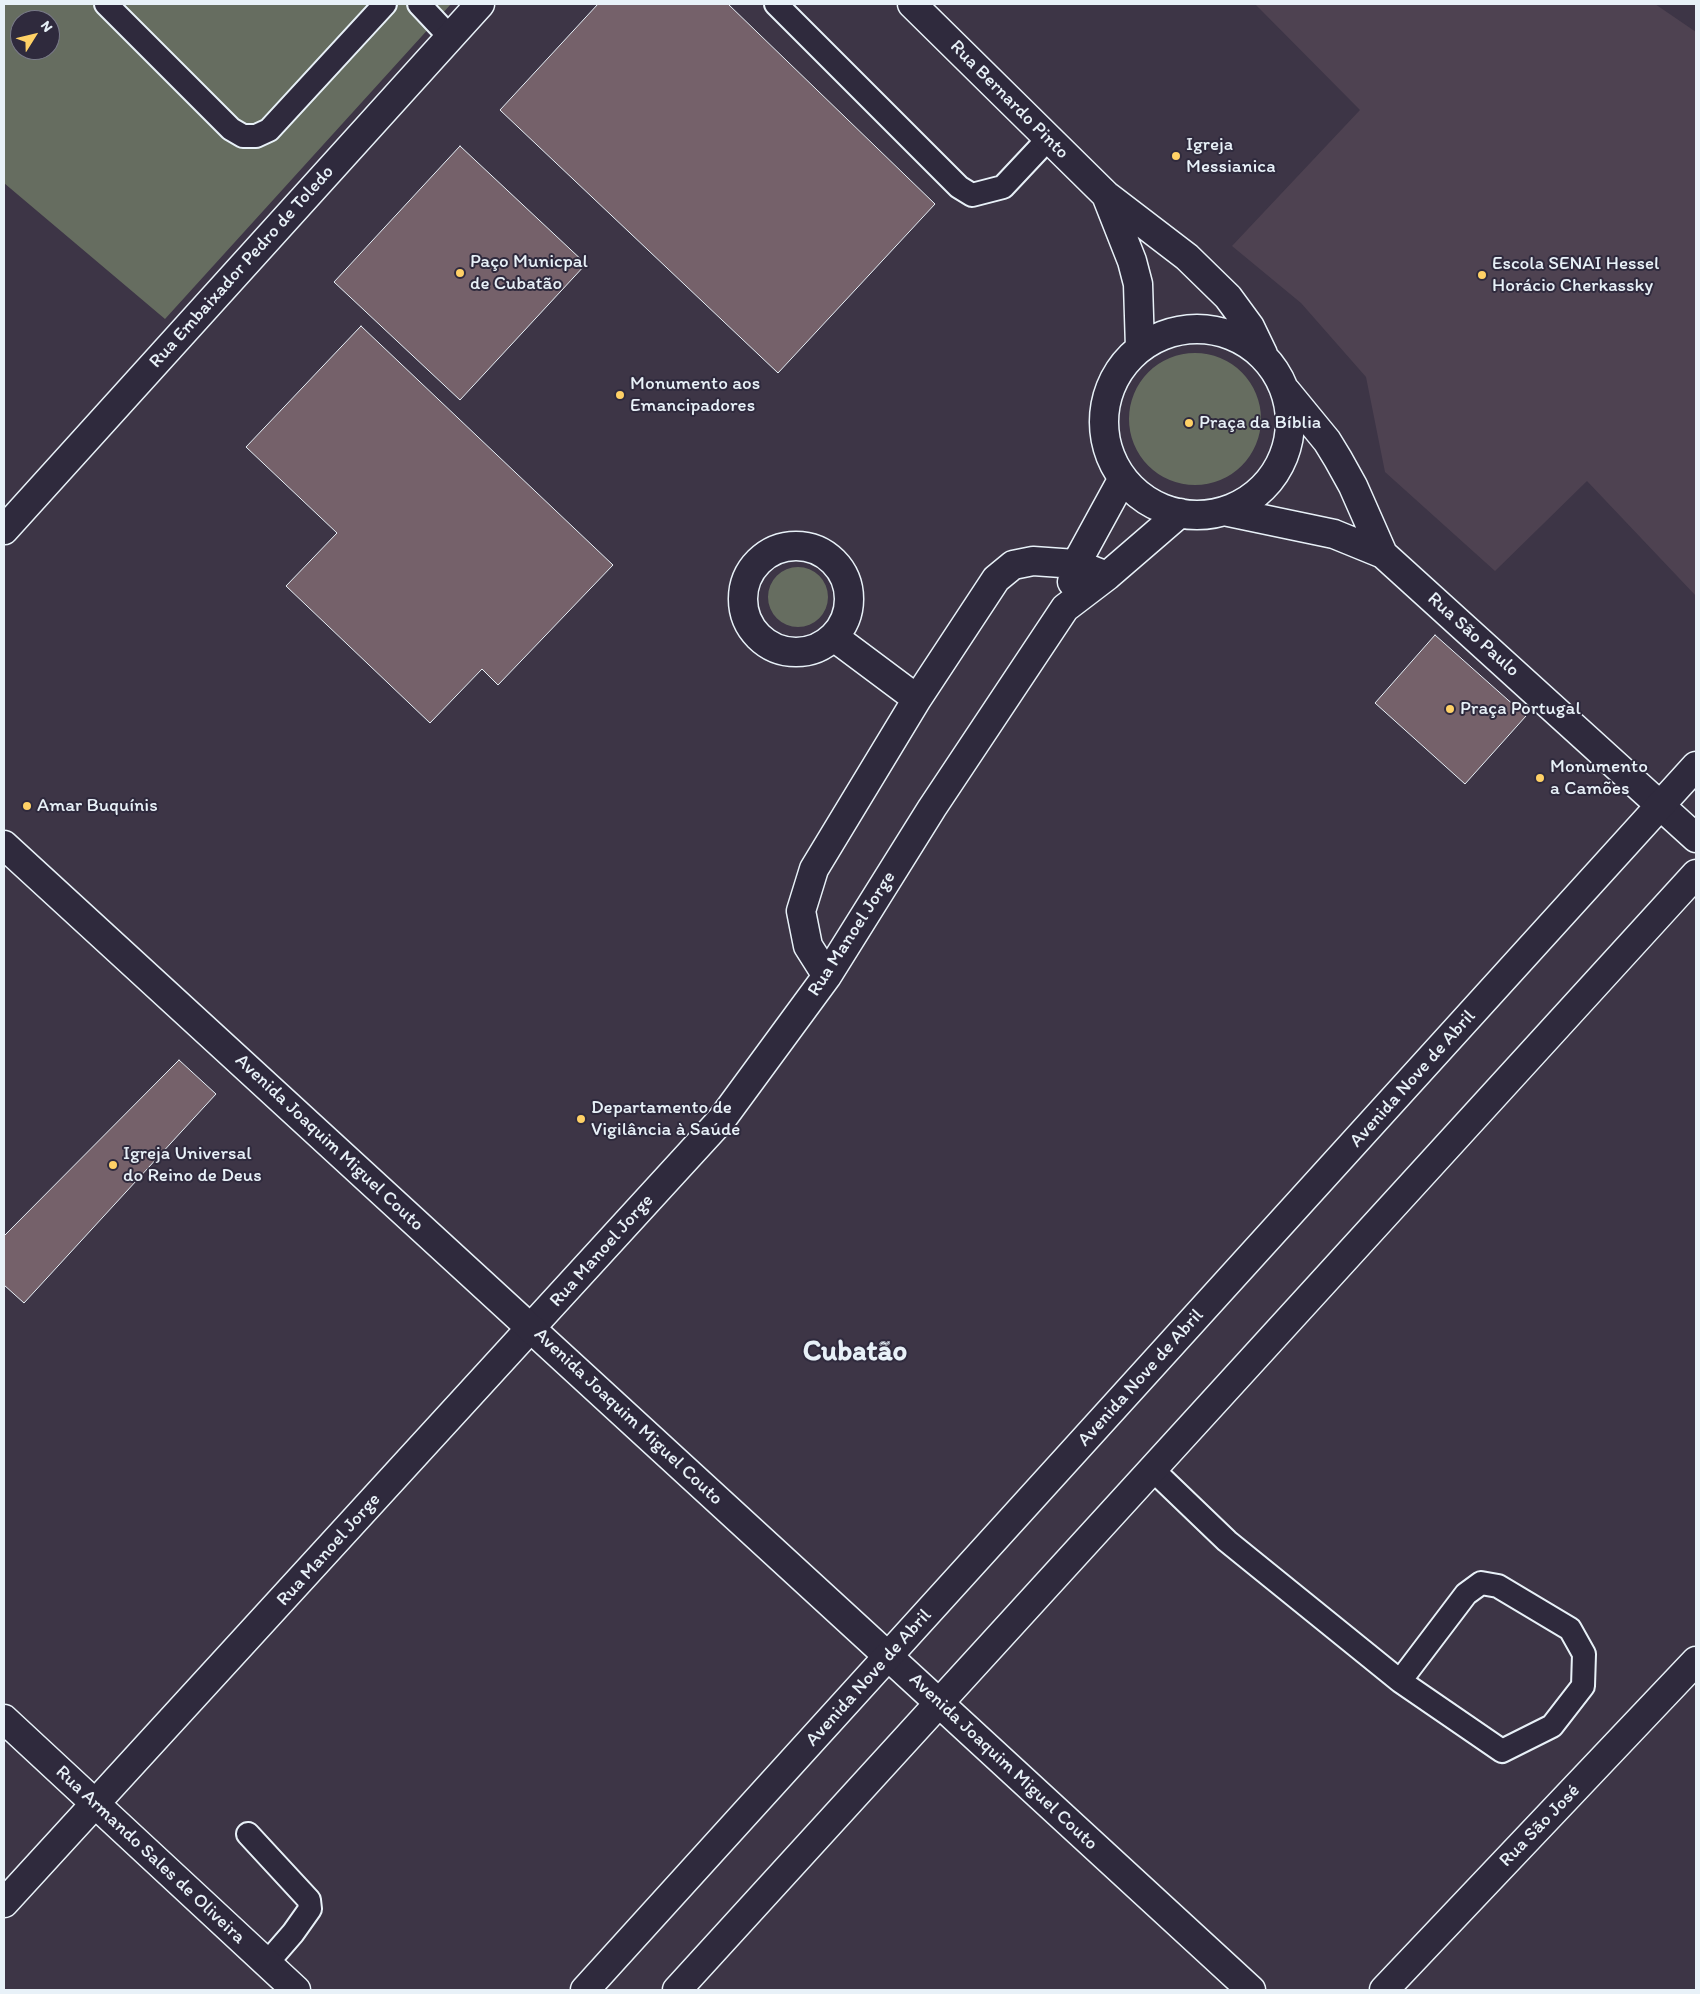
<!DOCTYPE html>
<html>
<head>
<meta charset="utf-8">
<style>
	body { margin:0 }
	#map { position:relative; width:1700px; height:1994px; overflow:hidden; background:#3d3546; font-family:Itim,sans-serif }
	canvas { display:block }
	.frame { position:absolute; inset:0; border:5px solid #e8f1f8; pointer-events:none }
	.north { position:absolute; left:10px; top:10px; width:50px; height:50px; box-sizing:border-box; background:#2f2a3d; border:1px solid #797a88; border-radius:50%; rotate:54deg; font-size:14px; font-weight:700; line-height:20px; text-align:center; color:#e8f1f8 }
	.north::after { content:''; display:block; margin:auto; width:18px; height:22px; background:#ffd166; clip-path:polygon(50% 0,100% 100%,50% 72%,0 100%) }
</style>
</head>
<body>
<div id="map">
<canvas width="1700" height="1994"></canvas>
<div class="frame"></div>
<div class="north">N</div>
</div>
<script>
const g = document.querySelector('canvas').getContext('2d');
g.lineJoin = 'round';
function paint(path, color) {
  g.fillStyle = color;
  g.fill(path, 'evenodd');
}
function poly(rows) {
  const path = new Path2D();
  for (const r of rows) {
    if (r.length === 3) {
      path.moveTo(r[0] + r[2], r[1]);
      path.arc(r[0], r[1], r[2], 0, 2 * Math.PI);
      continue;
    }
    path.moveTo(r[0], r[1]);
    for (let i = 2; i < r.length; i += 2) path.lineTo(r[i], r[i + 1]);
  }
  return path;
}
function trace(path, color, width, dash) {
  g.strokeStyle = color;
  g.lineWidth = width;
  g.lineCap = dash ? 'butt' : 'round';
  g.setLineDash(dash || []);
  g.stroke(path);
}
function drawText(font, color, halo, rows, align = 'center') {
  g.font = font + ' Itim,sans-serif';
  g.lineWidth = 4;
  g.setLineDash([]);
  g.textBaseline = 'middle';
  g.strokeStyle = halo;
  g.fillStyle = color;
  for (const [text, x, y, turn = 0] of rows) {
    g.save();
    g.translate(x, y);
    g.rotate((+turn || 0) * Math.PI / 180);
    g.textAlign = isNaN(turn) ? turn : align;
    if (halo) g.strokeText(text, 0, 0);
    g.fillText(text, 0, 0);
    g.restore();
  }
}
const built = poly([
	[1255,4,1655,4,1696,32,1696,596,1587,481,1495,571,1385,472,1366,377,1301,303,1232,246,1360,110]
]);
const green = poly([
	[4,4,451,4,165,319,4,183],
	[20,20,50,20,50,50,20,50],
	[1195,419,66],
	[798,597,30]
]);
const building = poly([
	[598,4,728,4,935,204,778,373,500,110,598,4],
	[460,146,586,264,460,400,334,282,460,146],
	[361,326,613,565,498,685,482,669,430,723,286,586,337,533,246,447,361,326],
	[1435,635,1526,716,1465,784,1375,703,1435,635],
	[179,1060,216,1094,24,1303,4,1285,4,1236,179,1060]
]);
const service = poly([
	[106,4,231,129,243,136,256,136,269,130,385,4],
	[419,4,450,37],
	[776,4,959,187,972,195,1003,187,1048,139],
	[1152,1469,1227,1541,1400,1681,1502,1751,1552,1726,1583,1686,1584,1654,1570,1629,1498,1586,1481,1583,1466,1594,1400,1681],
	[248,1834,309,1900,310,1909,293,1933,267,1963]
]);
const minor = poly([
	[912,4,1106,195,1187,257,1228,297,1250,327,1263,354],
	[1106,195,1132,261,1138,284,1140,348],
	[1197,422,93],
	[1286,391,1327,441,1338,459,1353,486,1383,554],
	[1224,511,1334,534,1383,554,1696,838],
	[4,530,480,4],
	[796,599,53],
	[1072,582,1076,564,1123,478],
	[834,637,917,699],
	[827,976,808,946,801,911,814,869,917,699,996,579,1013,565,1033,561,1076,564,1107,576],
	[939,1703,1251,1990],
	[4,1719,296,1990],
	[4,1903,722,1119,827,976,932,808,1065,608,1107,576,1180,513],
	[1384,1990,1696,1661]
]);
const tertiary = poly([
	[4,845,939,1703]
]);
const secondary = poly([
	[585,1990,1696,766],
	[677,1990,1696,874]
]);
const markers = [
	[1176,156,5,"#ffd166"],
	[460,273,5,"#ffd166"],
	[1482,275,5,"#ffd166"],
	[620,395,5,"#ffd166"],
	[1189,423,5,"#ffd166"],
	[1450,709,5,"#ffd166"],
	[1540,778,5,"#ffd166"],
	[27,806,5,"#ffd166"],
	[581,1119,5,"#ffd166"],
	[113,1165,5,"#ffd166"]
];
const streetNames = [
	["Rua Bernardo Pinto",1009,100,45],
	["Rua Embaixador Pedro de Toledo",242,267,-48],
	["Rua São Paulo",1473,635,42],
	["Rua Manoel Jorge",852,934,-57],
	["Avenida Nove de Abril",1413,1079,-48],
	["Avenida Joaquim Miguel Couto",329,1143,43],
	["Rua Manoel Jorge",602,1251,-48],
	["Avenida Nove de Abril",1141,1378,-48],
	["Avenida Joaquim Miguel Couto",628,1417,43],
	["Rua Manoel Jorge",329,1550,-48],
	["Avenida Nove de Abril",869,1678,-48],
	["Avenida Joaquim Miguel Couto",1003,1762,43],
	["Rua São José",1540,1826,-46],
	["Rua Armando Sales de Oliveira",150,1855,43]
];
const poiNames = [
	["Igreja",1186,145],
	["Messianica",1186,167],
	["Paço Municpal",470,262],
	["de Cubatão",470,284],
	["Escola SENAI Hessel",1492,264],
	["Horácio Cherkassky",1492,286],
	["Monumento aos",630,384],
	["Emancipadores",630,406],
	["Praça da Bíblia",1199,423],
	["Praça Portugal",1460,709],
	["Monumento",1550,767],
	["a Camões",1550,789],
	["Amar Buquínis",37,806],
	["Departamento de",591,1108],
	["Vigilância à Saúde",591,1130],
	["Igreja Universal",123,1154],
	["do Reino de Deus",123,1176]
];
const townNames = [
	["Cubatão",855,1353]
];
paint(built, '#4e4251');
paint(green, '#666d60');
paint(building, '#75616a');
trace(building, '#e8f1f8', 1);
trace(service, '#e8f1f8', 26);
trace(minor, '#e8f1f8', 31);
trace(tertiary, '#e8f1f8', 31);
trace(secondary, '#e8f1f8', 31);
trace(service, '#2f2a3d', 22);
trace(minor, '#2f2a3d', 28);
trace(tertiary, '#2f2a3d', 28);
trace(secondary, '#2f2a3d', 28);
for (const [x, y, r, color] of markers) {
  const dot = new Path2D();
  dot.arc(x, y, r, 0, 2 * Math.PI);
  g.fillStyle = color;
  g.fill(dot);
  trace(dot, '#2f2a3d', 2);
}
drawText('19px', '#e8f1f8', '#2f2a3d', streetNames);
drawText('19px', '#e8f1f8', '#2f2a3d', poiNames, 'left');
drawText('bold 29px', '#e8f1f8', '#2f2a3d', townNames);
</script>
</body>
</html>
